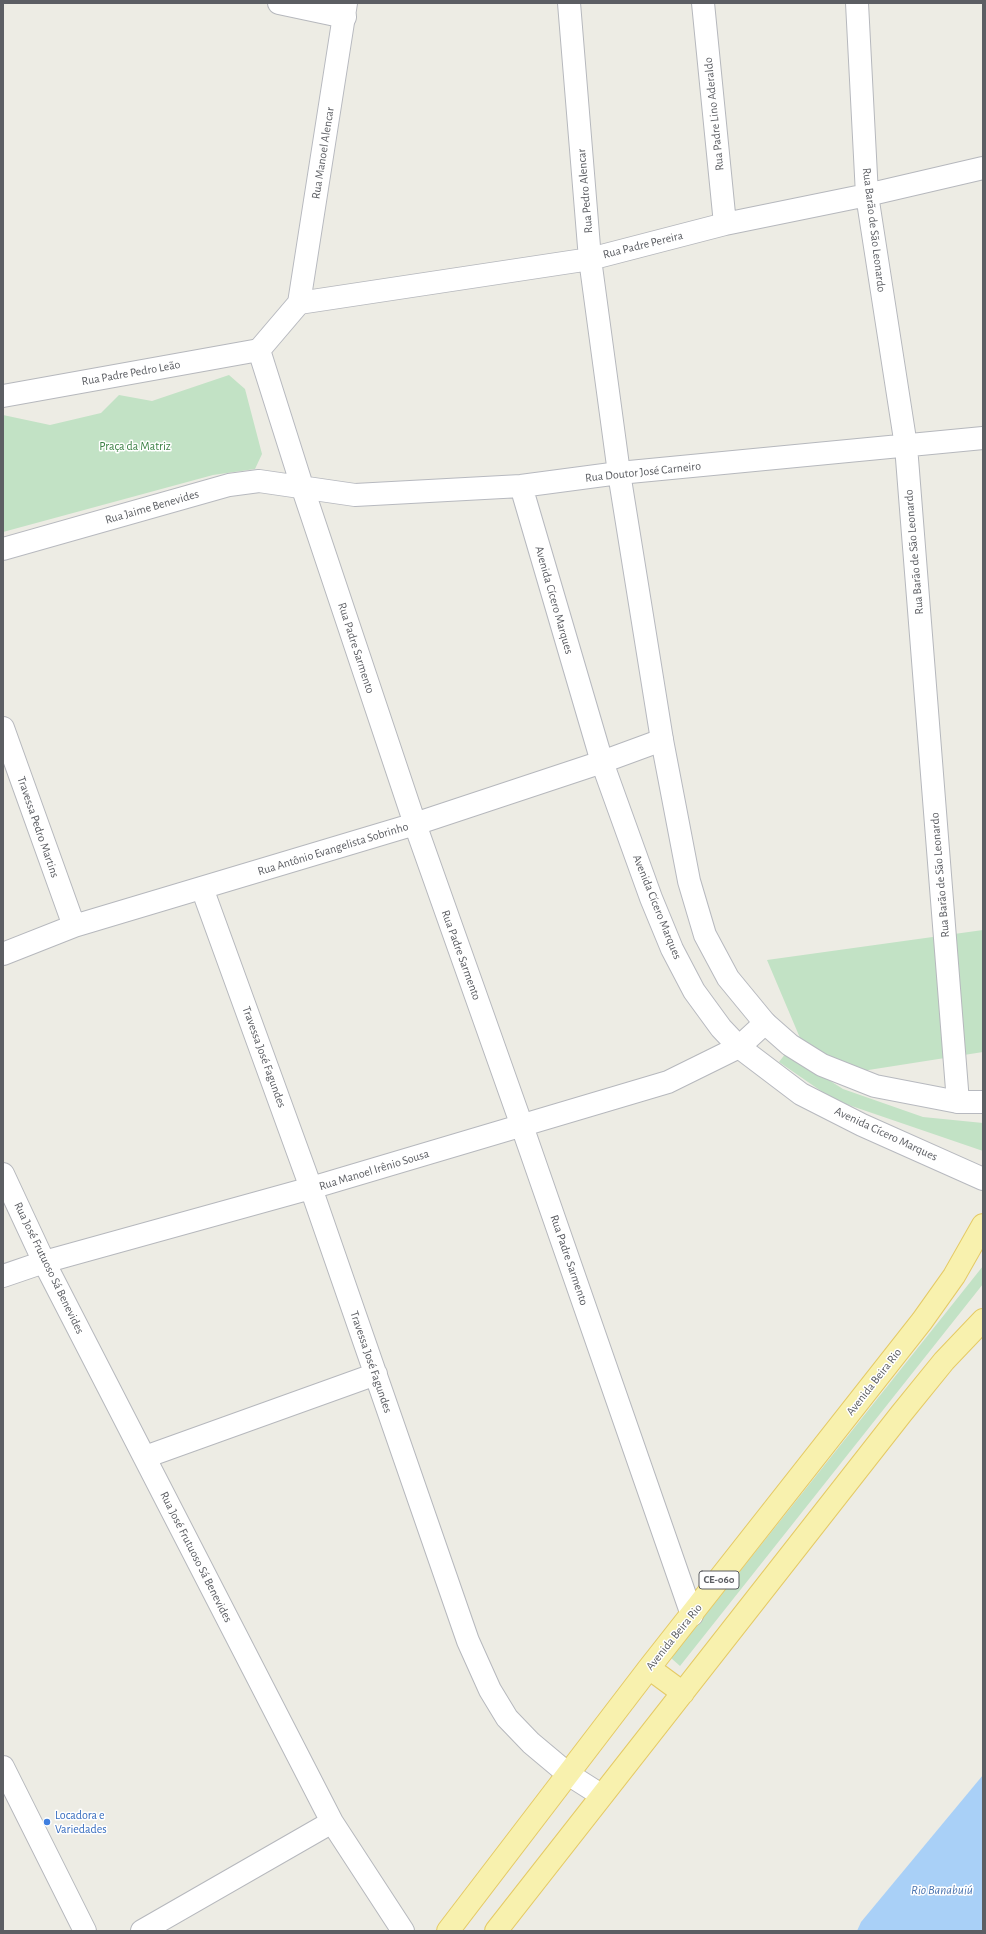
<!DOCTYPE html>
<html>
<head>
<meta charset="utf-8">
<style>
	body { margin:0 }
	#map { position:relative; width:986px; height:1934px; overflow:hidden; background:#edece4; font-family:"Alegreya Sans",sans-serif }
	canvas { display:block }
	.frame { position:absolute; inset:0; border:4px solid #5c5e63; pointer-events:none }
</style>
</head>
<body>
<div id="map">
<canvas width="986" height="1934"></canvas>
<div class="frame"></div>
</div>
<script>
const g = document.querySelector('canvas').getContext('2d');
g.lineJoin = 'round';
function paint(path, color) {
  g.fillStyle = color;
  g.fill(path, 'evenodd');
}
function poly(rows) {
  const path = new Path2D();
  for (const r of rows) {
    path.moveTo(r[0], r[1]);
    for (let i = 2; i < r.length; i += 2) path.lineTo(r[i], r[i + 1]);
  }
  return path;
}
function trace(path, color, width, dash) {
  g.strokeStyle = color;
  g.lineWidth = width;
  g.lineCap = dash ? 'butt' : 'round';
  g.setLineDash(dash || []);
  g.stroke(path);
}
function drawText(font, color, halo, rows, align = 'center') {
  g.font = font + ' "Alegreya Sans",sans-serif';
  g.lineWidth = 3;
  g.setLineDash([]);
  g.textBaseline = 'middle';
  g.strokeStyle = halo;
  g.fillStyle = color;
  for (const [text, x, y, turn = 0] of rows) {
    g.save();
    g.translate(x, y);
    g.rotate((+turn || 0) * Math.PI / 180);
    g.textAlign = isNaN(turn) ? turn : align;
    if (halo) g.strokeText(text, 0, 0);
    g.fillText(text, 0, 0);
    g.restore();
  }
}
const green = poly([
	[229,375,245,389,262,454,255,469,213,475,3,532,3,415,50,425,101,413,119,395,152,401],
	[983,930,983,1052,824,1077,843,1089,923,1117,983,1123,983,1151,834,1100,779,1062,786,1053,814,1071,767,960],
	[983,1266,983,1284,680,1666,671,1658]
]);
const water = poly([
	[983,1775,983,1931,857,1931,861,1922]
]);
const street = poly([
	[279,3,345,17],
	[569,3,590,259,619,473,983,438],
	[703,3,725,224],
	[857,3,867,195,906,446,958,1102],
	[299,303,590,259,725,224,867,195,983,168],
	[3,396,259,350],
	[302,486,415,824,522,1126,692,1615],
	[3,728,74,926],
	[202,888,311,1188,468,1641,490,1690,507,1718,531,1743,568,1774,601,1795],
	[3,954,74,926,415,824,602,762,662,740],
	[3,1174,44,1262,332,1822,403,1931],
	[3,1276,44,1262,311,1188,668,1082,739,1047,765,1023],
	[145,1457,376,1374],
	[3,1767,85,1931],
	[142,1931,332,1822]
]);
const secondary = poly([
	[302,486,259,350,299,303,346,3],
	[521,486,602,762,651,898,672,949,694,991,721,1028,739,1047,801,1094,862,1125,983,1179],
	[3,549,229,485,259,481,355,495,521,486,619,473,662,740,689,881,705,935,728,978,765,1023,790,1045,822,1065,875,1086,958,1102,983,1102]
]);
const primary = poly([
	[649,1668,683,1693],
	[448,1931,649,1668,922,1321,954,1276,983,1225],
	[496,1931,901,1414,944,1361,983,1320]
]);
const markers = [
	[47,1822,4,"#3f7fe0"]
];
const shields = [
	[719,1580,40]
];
const shieldNames = [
	["CE-060",719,1580]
];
const streetNames = [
	["Rua Padre Lino Aderaldo",714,114,-96],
	["Rua Manoel Alencar",323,153,-81],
	["Rua Pedro Alencar",585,191,-95],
	["Rua Barão de São Leonardo",874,230,83],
	["Rua Padre Pereira",643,245,-14],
	["Rua Padre Pedro Leão",131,373,-10],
	["Rua Doutor José Carneiro",643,472,-6],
	["Rua Jaime Benevides",152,507,-16],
	["Rua Barão de São Leonardo",914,552,-95],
	["Avenida Cícero Marques",554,600,74],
	["Rua Padre Sarmento",356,648,72],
	["Travessa Pedro Martins",38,827,71],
	["Rua Antônio Evangelista Sobrinho",333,849,-17],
	["Rua Barão de São Leonardo",940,875,-95],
	["Avenida Cícero Marques",657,907,68],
	["Rua Padre Sarmento",461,955,70],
	["Travessa José Fagundes",264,1057,70],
	["Avenida Cícero Marques",886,1134,25],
	["Rua Manoel Irênio Sousa",374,1170,-17],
	["Rua Padre Sarmento",569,1260,71],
	["Rua José Frutuoso Sá Benevides",49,1268,64],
	["Travessa José Fagundes",371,1362,71],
	["Avenida Beira Rio",874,1382,-52],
	["Rua José Frutuoso Sá Benevides",196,1557,63],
	["Avenida Beira Rio",674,1637,-51]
];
const parkNames = [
	["Praça da Matriz",135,446]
];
const shopNames = [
	["Locadora e",55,1815],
	["Variedades",55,1829]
];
const waterNames = [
	["Rio Banabuiú",942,1890]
];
paint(green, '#c2e2c5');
paint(water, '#a9d0f7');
trace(street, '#b6b8bd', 24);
trace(secondary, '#b7b9bf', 24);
trace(primary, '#e5ca65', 24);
trace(street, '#fff', 22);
trace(secondary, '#fff', 22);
trace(primary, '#f8f1ae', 22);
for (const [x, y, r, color] of markers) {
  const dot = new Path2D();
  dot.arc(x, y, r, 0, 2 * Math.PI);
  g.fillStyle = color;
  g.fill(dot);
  trace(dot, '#fff', 1.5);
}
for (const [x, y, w] of shields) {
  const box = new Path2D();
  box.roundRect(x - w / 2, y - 9, w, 18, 3);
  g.fillStyle = '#fff';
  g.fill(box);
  trace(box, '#5c5e63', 1);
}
drawText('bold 11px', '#5c5e63', null, shieldNames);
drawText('12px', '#5c5e63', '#fff', streetNames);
drawText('12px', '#3c8145', '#fff', parkNames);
drawText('12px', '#366cbe', '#fff', shopNames, 'left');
drawText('italic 13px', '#4b75b0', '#fff', waterNames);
</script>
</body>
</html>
